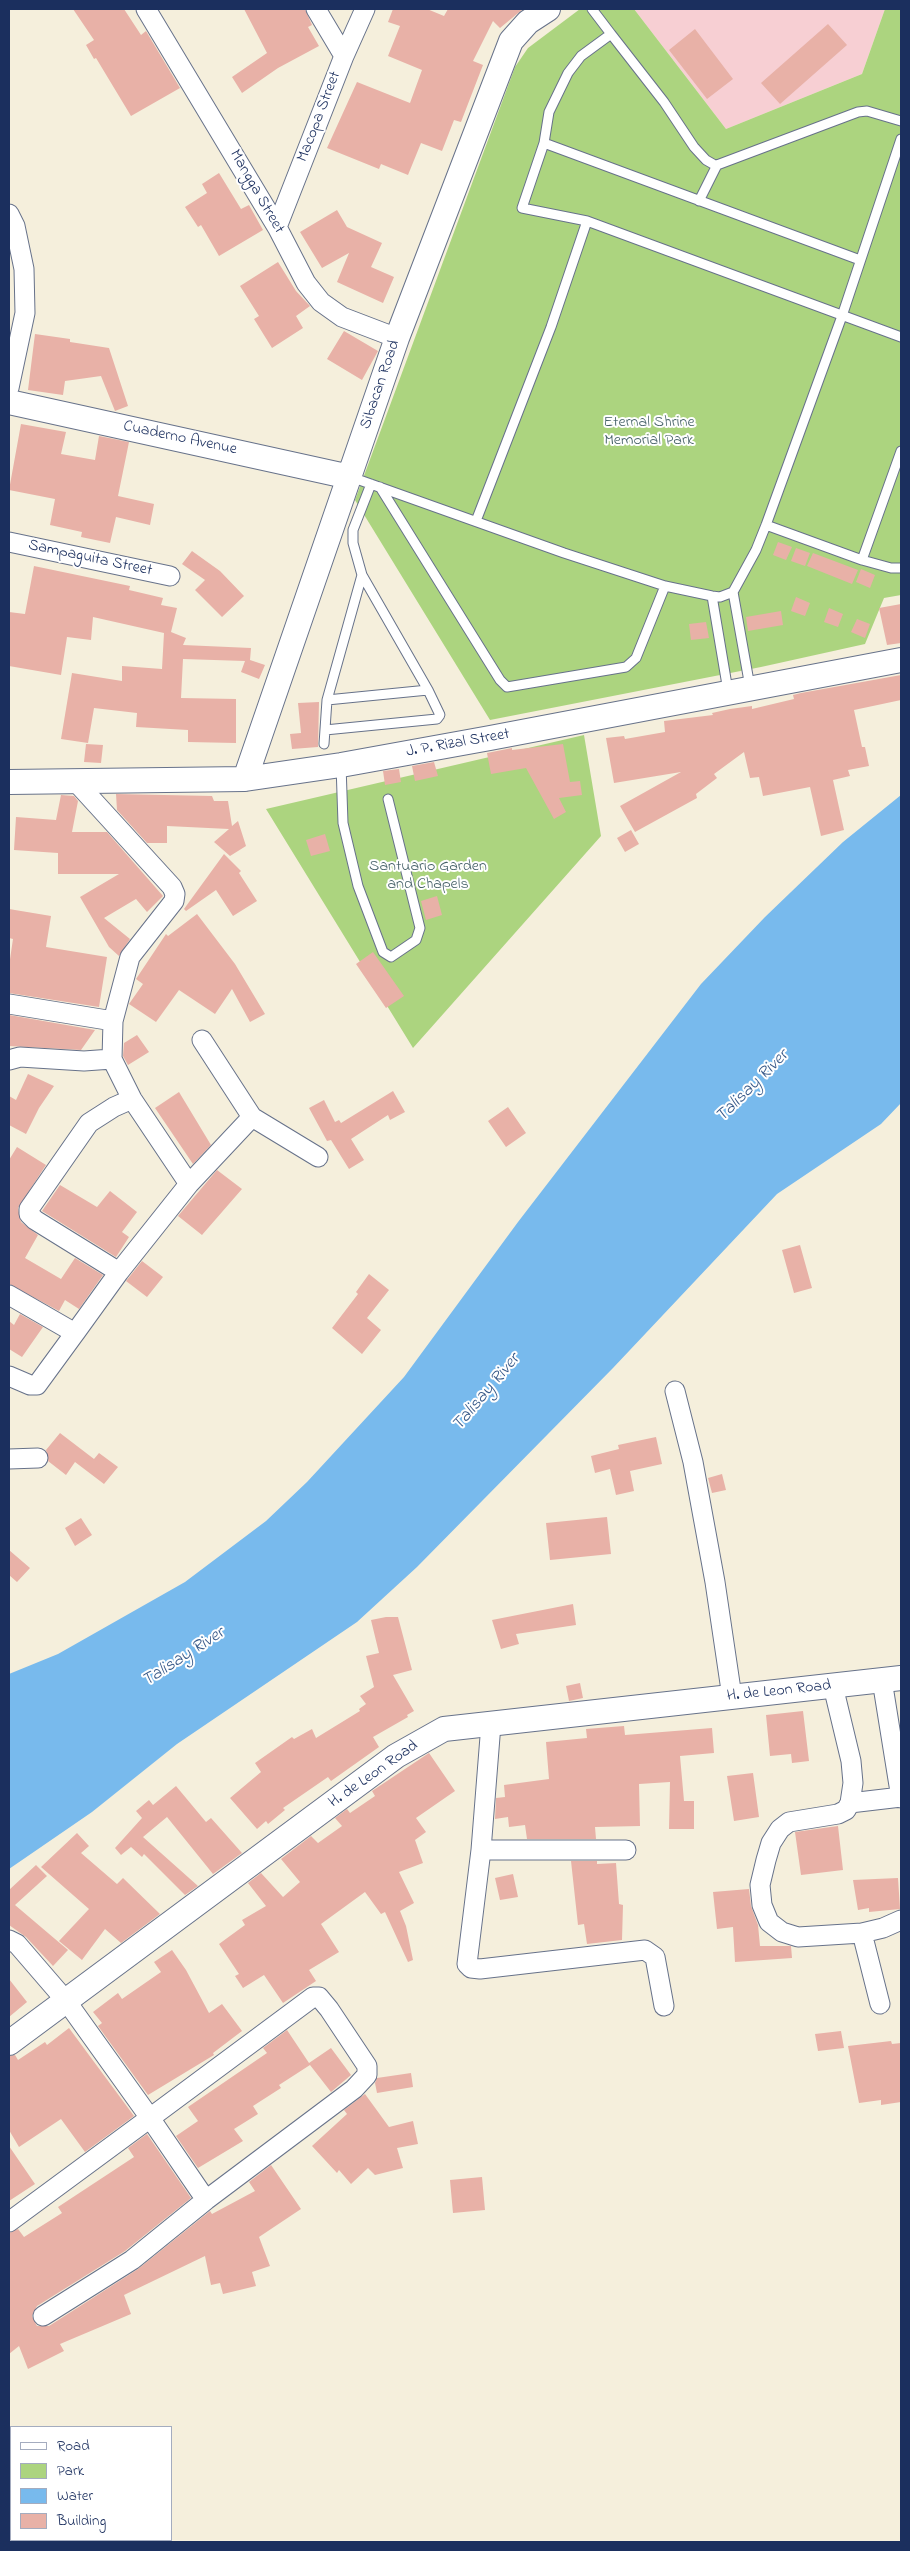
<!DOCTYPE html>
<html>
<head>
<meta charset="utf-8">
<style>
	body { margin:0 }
	#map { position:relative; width:910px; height:2551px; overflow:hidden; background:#f5efdc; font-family:"Indie Flower",sans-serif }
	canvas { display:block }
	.frame { position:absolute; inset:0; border:10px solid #1b2f5e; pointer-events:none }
	.legend { position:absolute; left:10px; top:2426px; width:162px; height:115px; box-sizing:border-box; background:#fff; border:1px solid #a4acbf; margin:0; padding:6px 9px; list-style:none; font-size:15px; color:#1b2f5e }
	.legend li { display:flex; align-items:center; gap:10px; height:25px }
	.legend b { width:25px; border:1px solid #a4acbf }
</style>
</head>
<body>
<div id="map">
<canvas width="910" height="2551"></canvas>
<div class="frame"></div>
<ul class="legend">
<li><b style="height:6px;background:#fff"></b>Road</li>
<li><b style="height:14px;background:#acd47f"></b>Park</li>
<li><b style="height:14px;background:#78baed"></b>Water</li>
<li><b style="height:14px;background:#e8b1a7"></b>Building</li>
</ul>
</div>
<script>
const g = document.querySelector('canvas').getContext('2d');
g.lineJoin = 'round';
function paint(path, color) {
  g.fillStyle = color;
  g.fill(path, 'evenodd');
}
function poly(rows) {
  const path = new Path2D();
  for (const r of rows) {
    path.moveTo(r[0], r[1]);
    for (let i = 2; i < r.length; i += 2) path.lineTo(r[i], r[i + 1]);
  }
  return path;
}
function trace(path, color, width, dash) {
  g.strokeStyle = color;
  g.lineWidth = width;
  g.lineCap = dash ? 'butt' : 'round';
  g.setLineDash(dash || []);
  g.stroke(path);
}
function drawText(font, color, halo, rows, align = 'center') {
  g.font = font + ' "Indie Flower",sans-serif';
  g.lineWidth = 4;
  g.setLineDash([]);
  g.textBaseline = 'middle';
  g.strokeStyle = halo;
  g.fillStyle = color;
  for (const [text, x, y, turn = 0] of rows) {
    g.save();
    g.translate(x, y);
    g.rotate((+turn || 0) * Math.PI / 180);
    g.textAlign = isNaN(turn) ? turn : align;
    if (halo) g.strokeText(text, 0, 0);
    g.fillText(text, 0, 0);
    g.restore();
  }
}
const built = poly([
	[634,9,885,9,862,74,726,129]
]);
const green = poly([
	[580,9,634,9,726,129,862,74,885,9,901,9,901,595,884,598,865,644,761,667,490,720,355,500,515,67,528,48],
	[584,735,601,836,413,1048,266,809]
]);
const water = poly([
	[901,795,901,1103,881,1124,777,1194,613,1368,417,1567,357,1622,177,1744,92,1812,9,1869,9,1674,58,1654,185,1582,266,1521,307,1482,404,1377,518,1222,701,984,765,917,843,842]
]);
const building = poly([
	[73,9,124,9,141,35,146,31,180,88,131,116,96,58,94,59,86,45,94,40],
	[244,9,305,9,312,25,308,27,319,46,278,68,242,93,232,77,267,53],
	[393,9,427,9,444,16,448,9,523,9,500,28,493,21,473,61,483,65,461,122,454,120,442,151,421,143,408,175,381,164,379,169,327,148,357,82,410,103,422,70,388,56,400,26,388,22],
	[828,24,847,45,780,104,761,83],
	[695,29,733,79,707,99,669,50],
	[219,173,241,209,249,205,263,230,219,256,201,225,198,227,185,207,207,193,202,184],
	[337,210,347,227,382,243,371,267,394,277,383,303,337,282,349,253,322,268,300,232],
	[278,262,296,291,310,306,296,316,303,328,272,348,254,319,259,316,240,286],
	[344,331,378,351,362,380,327,359],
	[35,334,70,339,70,342,109,348,128,406,115,411,101,376,65,381,63,395,28,390],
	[21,424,66,432,61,454,95,460,99,436,129,442,118,496,154,504,150,525,116,517,110,543,81,537,82,532,50,525,55,499,9,490],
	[778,542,792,547,786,560,773,555],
	[796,548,810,553,805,566,791,561],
	[192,551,220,571,244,596,222,617,195,590,205,580,182,564],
	[813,553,858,570,852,584,807,566],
	[34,566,130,586,129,590,163,598,161,605,177,608,171,632,186,638,183,645,251,648,250,660,265,665,259,679,241,672,245,661,183,659,181,698,236,699,236,743,188,742,188,730,136,727,137,713,94,708,88,743,61,739,72,673,122,681,122,666,162,669,164,633,93,617,91,640,67,637,61,675,9,666,9,612,25,614],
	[861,569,875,575,870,588,856,582],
	[796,597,810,603,805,616,791,611],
	[901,604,901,643,887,645,879,608],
	[829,608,843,614,838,627,824,622],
	[781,611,783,625,748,631,746,617],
	[857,619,870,624,865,638,851,632],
	[706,622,709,638,691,640,689,624],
	[901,675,901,700,854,710,862,747,865,747,869,766,848,770,850,776,833,780,844,830,821,836,810,787,763,796,759,777,750,778,744,752,714,774,717,778,696,794,697,798,635,832,620,806,681,772,614,783,606,738,624,736,625,739,665,732,664,721,713,715,712,713,730,709,752,706,752,709,794,699,793,695,801,693],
	[319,702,318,747,292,749,290,734,301,733,298,703],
	[86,744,103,745,101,763,84,762],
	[563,744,570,782,580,781,582,795,559,798,566,812,554,819,526,768,491,774,487,753,512,748,512,750],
	[434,762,438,776,415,781,412,766],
	[399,769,401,782,385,785,383,771],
	[116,794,212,796,214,801,228,801,232,826,238,821,246,846,230,856,214,842,229,829,167,826,167,843,147,843,117,810],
	[61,795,74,796,78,801,72,832,107,832,163,896,147,912,136,899,104,918,130,939,119,956,109,947,80,897,119,874,58,874,58,853,14,850,16,817,56,820],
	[631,830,639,844,625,852,617,838],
	[325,834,330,851,311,856,306,840],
	[224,854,241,871,239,873,257,901,233,916,216,890,186,911,184,909],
	[437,896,442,915,426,920,421,901],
	[9,909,51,916,46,947,107,957,99,1007,9,993,9,966,13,939,9,938],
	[197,914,235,964,265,1014,250,1022,232,989,215,1014,179,990,156,1022,129,1004,143,984,136,979,166,934,168,936],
	[373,952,404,996,386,1008,356,964],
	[9,1015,95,1030,81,1050,9,1046],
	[137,1035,149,1052,128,1065,123,1056,124,1043],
	[28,1074,54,1086,39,1108,26,1134,9,1125,9,1096,16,1100],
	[393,1091,405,1112,390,1120,388,1115,351,1139,364,1160,349,1169,331,1140,327,1141,309,1108,324,1100,335,1122,339,1120,341,1123],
	[179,1092,211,1145,193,1164,155,1108],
	[508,1107,526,1133,506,1147,488,1121],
	[17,1147,46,1165,18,1208,21,1222,38,1235,25,1258,61,1279,75,1258,103,1275,79,1309,65,1300,59,1311,9,1284,9,1160],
	[217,1170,242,1189,202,1235,178,1216],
	[60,1185,97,1207,110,1191,137,1212,122,1232,129,1237,116,1257,42,1211],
	[800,1245,812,1288,794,1293,782,1250],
	[142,1261,163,1277,147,1297,126,1281],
	[369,1274,389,1290,367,1318,381,1330,362,1354,332,1328,358,1294,356,1292],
	[20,1314,43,1327,22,1357,9,1349,9,1321,14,1325],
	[60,1433,94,1459,99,1453,118,1467,104,1484,75,1462,66,1475,48,1461,46,1450],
	[656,1437,662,1464,630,1471,634,1491,616,1495,610,1469,595,1473,591,1456,619,1449,618,1445],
	[722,1474,726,1490,712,1493,708,1478],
	[607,1517,611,1554,550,1560,546,1523],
	[81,1518,92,1535,75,1546,65,1528],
	[9,1550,30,1568,17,1582,9,1575],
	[573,1604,576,1625,516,1634,519,1644,501,1649,492,1620],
	[386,1617,398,1617,412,1670,393,1675,414,1711,407,1715,408,1717,373,1737,379,1747,331,1781,328,1777,283,1808,285,1810,268,1824,266,1821,257,1829,230,1798,261,1772,255,1763,292,1737,294,1739,312,1729,316,1738,360,1711,359,1709,366,1704,360,1696,374,1687,366,1656,379,1653,371,1620],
	[580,1683,583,1698,569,1701,566,1686],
	[803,1711,809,1761,792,1763,791,1754,770,1756,766,1715],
	[624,1726,625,1735,712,1728,714,1753,680,1756,684,1801,694,1801,694,1829,669,1829,670,1782,639,1784,640,1826,595,1827,596,1839,527,1839,525,1825,509,1827,508,1817,495,1819,496,1798,505,1797,504,1785,549,1779,546,1742,587,1738,586,1729],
	[429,1753,455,1791,416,1818,426,1832,415,1840,423,1863,399,1872,414,1903,400,1911,406,1926,413,1960,408,1962,385,1912,381,1914,365,1892,321,1924,339,1952,309,1970,316,1981,283,2003,264,1975,243,1988,235,1976,239,1974,219,1944,245,1925,242,1920,266,1906,248,1883,261,1873,283,1897,300,1882,281,1859,311,1836,318,1843,342,1826,335,1818,347,1809,350,1813,375,1796,372,1791],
	[753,1773,759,1817,734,1821,727,1776],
	[176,1786,206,1822,211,1818,242,1853,213,1874,167,1817,143,1837,198,1886,185,1895,144,1854,142,1857,131,1847,121,1855,115,1848,142,1818,136,1811,149,1800,153,1805],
	[838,1826,843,1870,801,1875,795,1832],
	[77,1833,89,1846,81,1853,117,1884,123,1878,160,1914,121,1943,105,1929,82,1960,59,1941,89,1909,41,1867],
	[571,1861,597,1861,597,1864,616,1863,619,1904,623,1905,622,1940,587,1944,584,1924,578,1925],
	[36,1865,47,1876,15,1905,68,1950,53,1966,26,1937,9,1925,9,1890],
	[513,1874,518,1897,500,1900,495,1878],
	[898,1878,900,1909,869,1912,869,1908,858,1910,853,1880],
	[749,1889,751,1906,758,1925,760,1946,791,1946,792,1958,735,1962,733,1927,717,1929,713,1892],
	[172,1950,186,1970,209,2013,222,2004,242,2031,213,2053,214,2055,148,2095,98,2026,102,2023,93,2012,118,1993,122,1999,161,1972,154,1962],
	[9,1979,27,2002,9,2017],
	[69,2028,134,2116,85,2152,61,2119,19,2147,9,2130,9,2056,15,2055,18,2060,45,2042,47,2045],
	[287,2030,309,2063,331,2048,351,2075,331,2092,310,2065,279,2085,281,2088,253,2106,258,2114,234,2129,243,2141,198,2168,176,2136,198,2121,188,2107,267,2053,263,2048],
	[841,2031,844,2048,818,2051,815,2034],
	[891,2041,892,2044,901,2043,901,2102,881,2105,881,2100,859,2103,848,2046],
	[411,2073,413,2087,377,2093,375,2083,377,2078],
	[365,2094,389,2127,413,2121,418,2144,397,2148,403,2168,375,2175,368,2168,351,2184,339,2170,337,2173,312,2146,347,2114,344,2110],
	[147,2134,191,2198,125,2251,37,2306,32,2316,37,2326,49,2326,138,2269,210,2211,212,2214,255,2191,249,2182,271,2165,301,2209,259,2237,270,2266,252,2272,256,2286,223,2294,220,2283,211,2285,205,2256,124,2295,131,2314,60,2344,64,2351,28,2369,19,2346,9,2354,9,2233,18,2229,24,2237,62,2213,58,2207,134,2157,128,2148],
	[9,2146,35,2184,9,2201],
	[482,2177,485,2210,453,2213,450,2180]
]);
const service = poly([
	[592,9,611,34],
	[901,121,867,111,858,112,717,165,713,164,706,160,694,147,664,102,611,34,581,56,568,73,549,112,544,143,522,208,587,221,901,337],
	[544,143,860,260],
	[699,201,717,165],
	[351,477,564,553,665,586,712,596,720,597,733,592,756,550,766,525,842,316,901,139],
	[380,487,500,680,507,687,626,667,636,658,665,586],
	[476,521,551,327,587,221],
	[766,525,862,560,891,568,901,568],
	[862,560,901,451],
	[733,592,750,687],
	[712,596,728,691],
	[327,700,428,690,362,575,353,543,353,530,371,484],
	[325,730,437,719,440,715,428,690],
	[324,744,327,700,362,575],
	[341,765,343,823,358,886,383,952,391,957,416,940,420,928,388,799]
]);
const minor = poly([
	[146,9,277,227,306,283,321,302,342,317,397,338],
	[316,9,344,56],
	[9,214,15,226,24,269,25,313,9,388],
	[277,227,344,56,365,9],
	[9,542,170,576],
	[9,1004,113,1021],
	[112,1059,132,1099,189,1184],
	[9,1060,20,1057,84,1061,112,1059,113,1021,130,957,174,901,175,894,172,887,77,783],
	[132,1099,114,1107,89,1123,29,1209,29,1214,35,1220,119,1272,189,1184,252,1117,202,1040],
	[252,1117,318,1157],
	[9,1295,75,1333,119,1272],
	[9,1376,30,1385,37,1385,75,1333],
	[675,1391,693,1462,715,1582,732,1697],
	[9,1459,38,1458],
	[882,1680,901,1798],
	[833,1686,851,1761,853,1783,850,1803,846,1810,838,1814,789,1822,780,1829,771,1843,766,1860,760,1885,762,1905,769,1922,782,1932,798,1937,862,1933,883,1928,901,1920],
	[491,1724,481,1850,467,1964,471,1968,480,1969,645,1950,655,1957,664,2006],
	[850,1803,901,1797],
	[481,1850,626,1850],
	[862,1933,880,2004],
	[9,1940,17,1944,67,2002,150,2118,206,2200,354,2089,367,2075,367,2066,329,2009,319,1997,313,1997,150,2118,9,2222],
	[43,2316,132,2260,206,2200]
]);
const tertiary = poly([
	[9,402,350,477],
	[245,779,397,338,511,41,528,22,548,9],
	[9,782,245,779,341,765,490,738,901,660],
	[9,2043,396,1756,444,1729,901,1678]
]);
const streetNames = [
	["Macopa Street",320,117,-69],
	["Mangga Street",256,192,60],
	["Sibacan Road",381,385,-71],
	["Cuaderno Avenue",180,439,12],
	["Sampaguita Street",90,559,12],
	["J. P. Rizal Street",458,744,-10],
	["H. de Leon Road",779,1692,-6],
	["H. de Leon Road",374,1775,-35]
];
const parkNames = [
	["Eternal Shrine",649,423],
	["Memorial Park",649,441],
	["Santuario Garden",428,867],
	["and Chapels",428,885]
];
const waterNames = [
	["Talisay River",753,1087,-45],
	["Talisay River",487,1393,-50],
	["Talisay River",184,1658,-33]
];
paint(built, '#f7cfd3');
paint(green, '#acd47f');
paint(water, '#78baed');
paint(building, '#e8b1a7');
trace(service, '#67728a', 11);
trace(minor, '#67728a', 21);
trace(tertiary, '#67728a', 26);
trace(service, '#fff', 9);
trace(minor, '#fff', 19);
trace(tertiary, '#fff', 24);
drawText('16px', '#1b2f5e', '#fff', streetNames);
drawText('16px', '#466168', '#fff', parkNames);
drawText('italic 18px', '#375989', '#fff', waterNames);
</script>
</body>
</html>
